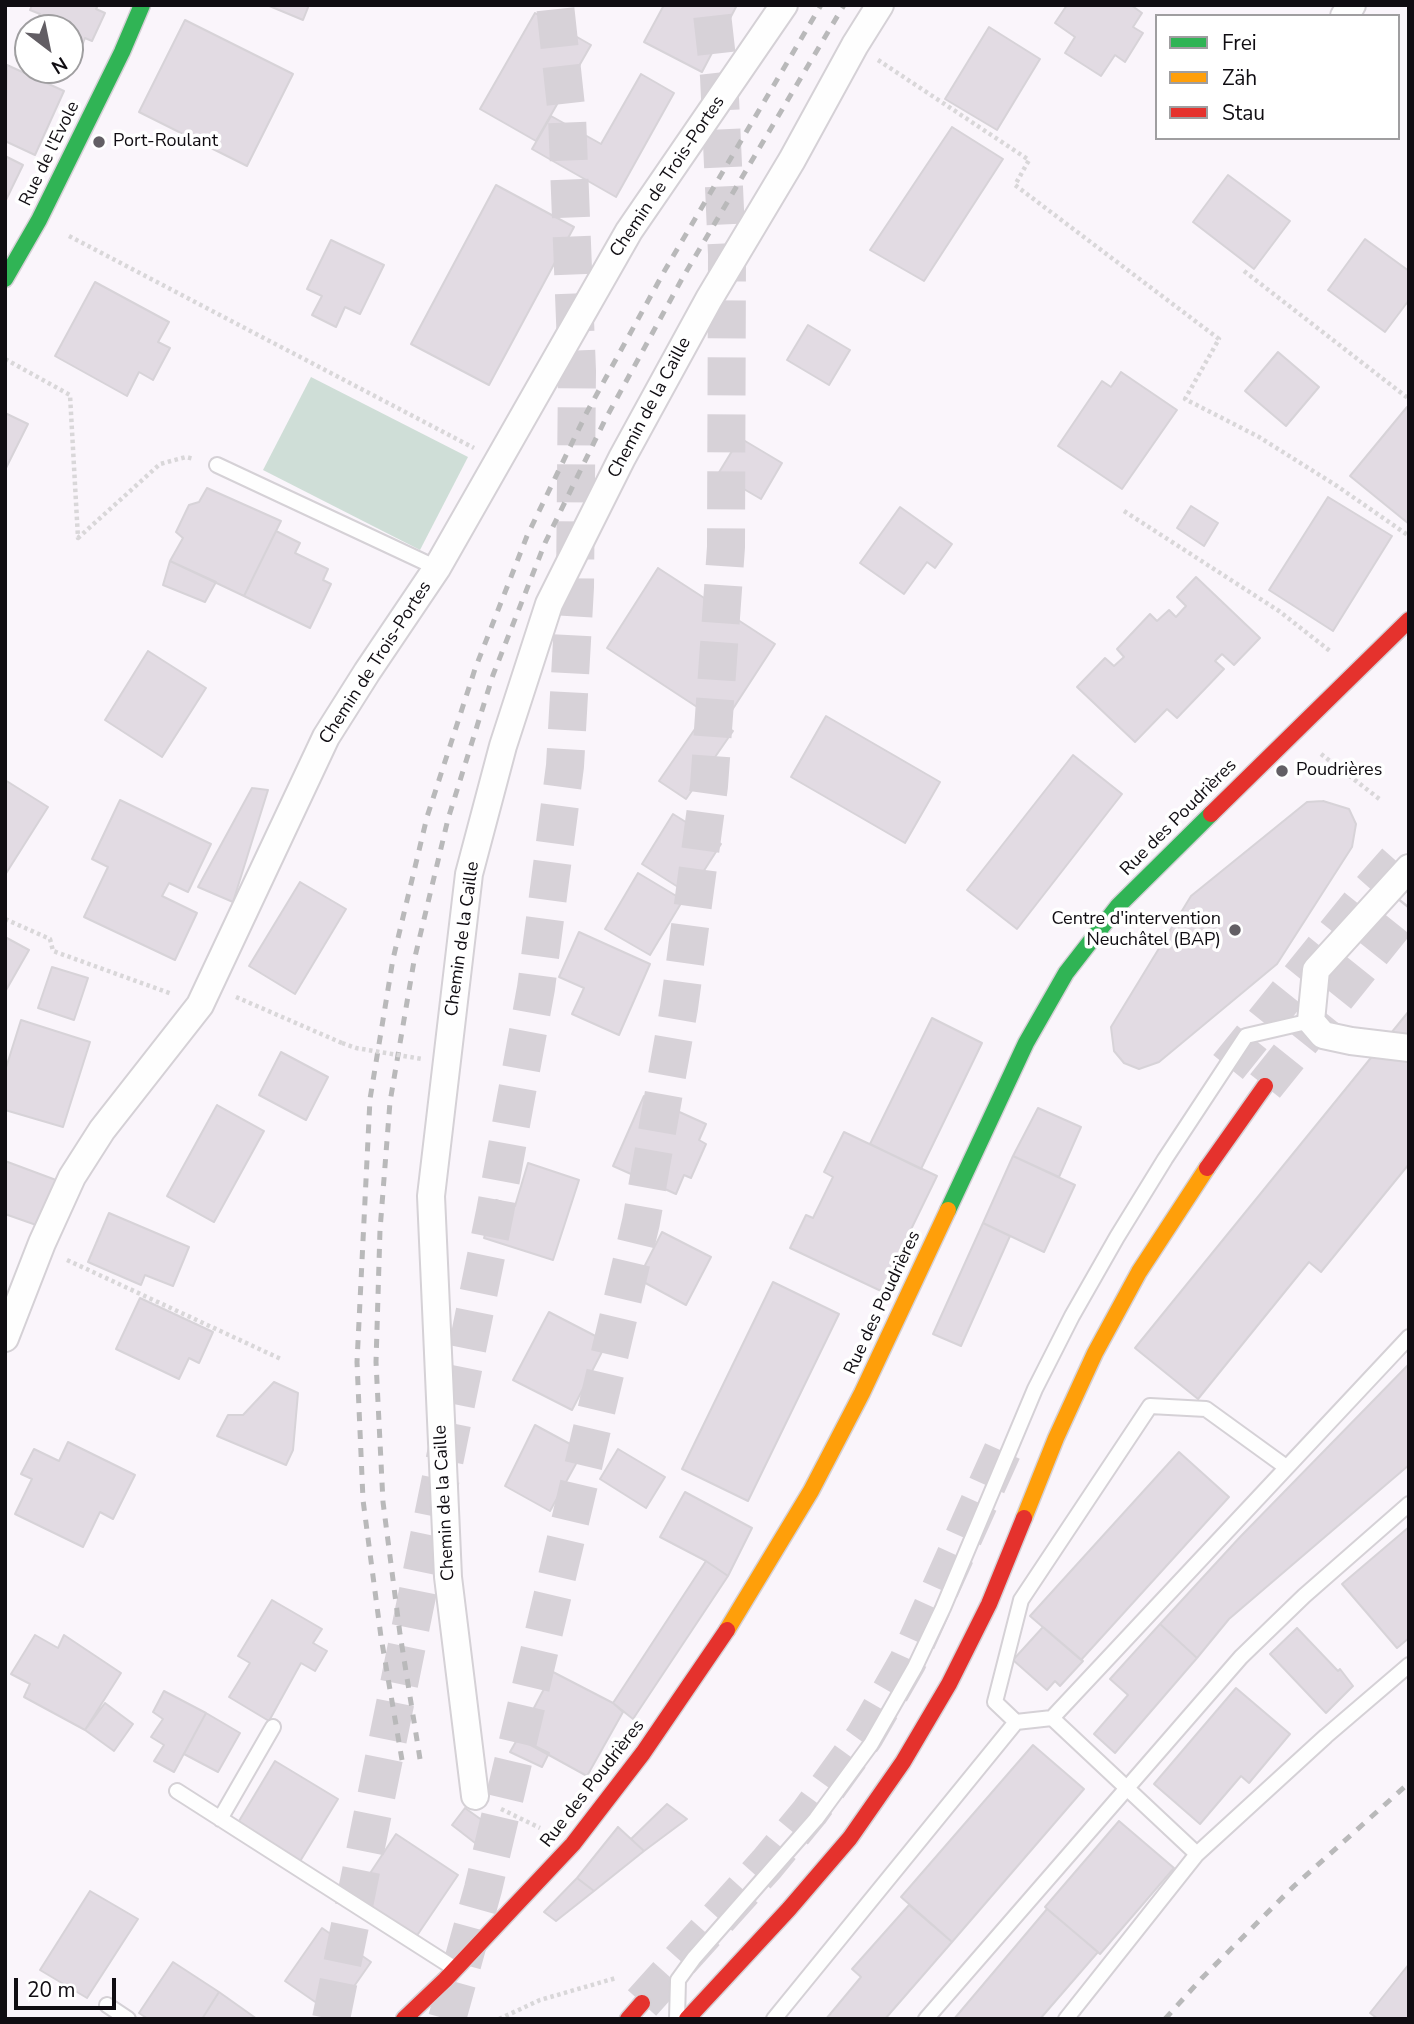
<!DOCTYPE html>
<html>
<head>
<meta charset="utf-8">
<style>
	body { margin:0 }
	#map { position:relative; width:1414px; height:2024px; overflow:hidden; background:#faf5fb; font-family:"Nunito Sans",sans-serif }
	canvas { display:block }
	.frame { position:absolute; inset:0; border:7px solid #100d12; pointer-events:none }
	.legend { position:absolute; left:1155px; top:14px; width:245px; height:126px; box-sizing:border-box; background:#fff; border:2px solid #9f9ea0; margin:0; padding:9px 12px; list-style:none; font-size:21px; color:#100d12 }
	.legend li { display:flex; align-items:center; gap:14px; height:35px }
	.legend b { width:35px; border:2px solid #9f9ea0 }
	.north { position:absolute; left:14px; top:14px; width:70px; height:70px; box-sizing:border-box; background:#fff; border:2px solid #9f9ea0; border-radius:50%; rotate:148deg; font-size:19px; font-weight:700; line-height:28px; text-align:center; color:#100d12 }
	.north::after { content:''; display:block; margin:auto; width:24px; height:32px; background:#625e64; clip-path:polygon(50% 0,100% 100%,50% 72%,0 100%) }
	.scale { position:absolute; left:14px; top:1978px; width:102px; height:32px; box-sizing:border-box; border:4px solid #100d12; border-top:0; padding-left:9px; font-size:21px; line-height:24px; white-space:nowrap; color:#100d12; -webkit-text-stroke:5px #fff; paint-order:stroke }
</style>
</head>
<body>
<div id="map">
<canvas width="1414" height="2024"></canvas>
<div class="frame"></div>
<ul class="legend">
<li><b style="height:9px;background:#30b455"></b>Frei</li>
<li><b style="height:9px;background:#ff9f0a"></b>Zäh</li>
<li><b style="height:9px;background:#e5322d"></b>Stau</li>
</ul>
<div class="north">N</div>
<div class="scale">20 m</div>
</div>
<script>
const g = document.querySelector('canvas').getContext('2d');
g.lineJoin = 'round';
function paint(path, color) {
  g.fillStyle = color;
  g.fill(path, 'evenodd');
}
function poly(rows) {
  const path = new Path2D();
  for (const r of rows) {
    path.moveTo(r[0], r[1]);
    for (let i = 2; i < r.length; i += 2) path.lineTo(r[i], r[i + 1]);
  }
  return path;
}
function trace(path, color, width, dash) {
  g.strokeStyle = color;
  g.lineWidth = width;
  g.lineCap = dash ? 'butt' : 'round';
  g.setLineDash(dash || []);
  g.stroke(path);
}
function drawText(font, color, halo, rows, align = 'center') {
  g.font = font + ' "Nunito Sans",sans-serif';
  g.lineWidth = 7;
  g.setLineDash([]);
  g.textBaseline = 'middle';
  g.strokeStyle = halo;
  g.fillStyle = color;
  for (const [text, x, y, turn = 0] of rows) {
    g.save();
    g.translate(x, y);
    g.rotate((+turn || 0) * Math.PI / 180);
    g.textAlign = isNaN(turn) ? turn : align;
    if (halo) g.strokeText(text, 0, 0);
    g.fillText(text, 0, 0);
    g.restore();
  }
}
const green = poly([
	[311,377,468,457,420,550,263,470]
]);
const building = poly([
	[32,5,98,5,96,9,105,13,92,41,85,38,75,64,70,62,70,28,34,28,40,14,30,10,32,5],
	[267,5,309,5,303,20,267,5],
	[664,5,737,5,702,72,644,42,664,5],
	[1067,5,1131,5,1142,13,1133,27,1143,33,1125,62,1115,55,1101,76,1065,53,1075,37,1055,23,1067,5],
	[535,13,591,45,536,141,480,109,535,13],
	[185,20,293,74,247,166,139,112,185,20],
	[989,27,1040,59,997,130,945,99,989,27],
	[7,65,64,91,35,155,5,141,7,65],
	[641,74,674,93,616,197,532,149,551,116,601,144,641,74],
	[952,127,1003,159,924,281,870,250,952,127],
	[5,156,23,165,5,202,5,156],
	[1228,175,1290,221,1254,269,1193,222,1228,175],
	[496,185,574,227,489,385,411,344,496,185],
	[1365,239,1409,271,1409,300,1385,332,1328,290,1365,239],
	[331,240,384,265,360,314,345,307,336,327,312,315,322,296,307,289,331,240],
	[95,282,169,322,158,342,170,348,153,380,139,372,127,396,55,356,95,282],
	[808,325,850,350,829,385,787,360,808,325],
	[1278,352,1319,387,1286,426,1245,391,1278,352],
	[1121,372,1177,410,1122,489,1058,446,1102,381,1111,387,1121,372],
	[1407,407,1409,408,1409,524,1350,476,1407,407],
	[5,413,28,424,5,470,5,413],
	[740,438,782,463,761,499,718,474,740,438],
	[207,488,281,521,244,596,170,561,183,538,176,532,189,505,199,502,207,488],
	[1328,497,1392,536,1333,631,1269,590,1328,497],
	[1191,506,1218,523,1204,546,1177,528,1191,506],
	[900,507,952,544,935,568,927,562,904,594,860,563,900,507],
	[276,531,300,543,295,553,328,569,323,580,331,584,310,628,244,596,276,531],
	[170,561,216,582,205,602,163,585,170,561],
	[658,568,775,644,723,724,607,648,658,568],
	[1196,577,1260,638,1234,665,1222,654,1215,661,1224,669,1177,718,1167,709,1135,742,1077,687,1105,658,1114,666,1124,657,1117,649,1150,614,1157,621,1169,610,1176,617,1186,606,1177,597,1196,577],
	[148,651,206,688,162,757,105,720,148,651],
	[706,713,733,731,686,799,659,781,706,713],
	[826,716,940,782,905,843,791,777,826,716],
	[1073,755,1122,794,1017,929,967,890,1073,755],
	[5,780,48,807,5,875,5,780],
	[252,788,268,790,233,902,198,887,252,788],
	[120,800,211,844,188,892,169,883,162,896,197,913,175,960,84,917,108,867,92,859,120,800],
	[1323,801,1349,809,1356,824,1352,847,1277,964,1159,1062,1139,1069,1124,1063,1114,1051,1111,1027,1191,896,1307,802,1323,801],
	[673,814,721,844,689,894,642,864,673,814],
	[638,873,683,900,650,955,605,929,638,873],
	[300,882,346,909,295,994,249,966,300,882],
	[579,932,650,964,619,1035,572,1014,584,988,559,977,579,932],
	[5,937,29,950,5,992,5,937],
	[52,967,88,978,74,1020,38,1008,52,967],
	[1409,1011,1409,1164,1321,1272,1309,1262,1198,1399,1135,1348,1409,1011],
	[932,1018,982,1043,921,1169,870,1144,932,1018],
	[21,1020,90,1042,63,1127,5,1110,5,1071,21,1020],
	[281,1052,328,1077,306,1120,259,1095,281,1052],
	[644,1096,706,1124,699,1140,706,1144,691,1178,684,1175,676,1194,613,1166,644,1096],
	[217,1105,264,1131,214,1222,167,1196,217,1105],
	[1038,1108,1081,1127,1059,1177,1013,1156,1038,1108],
	[844,1132,937,1176,881,1291,790,1248,806,1215,813,1218,833,1177,824,1172,844,1132],
	[1013,1156,1075,1185,1044,1252,983,1223,1013,1156],
	[5,1161,56,1180,39,1226,5,1214,5,1161],
	[528,1163,579,1180,553,1260,484,1238,496,1200,515,1206,528,1163],
	[109,1213,189,1247,173,1286,145,1275,141,1285,88,1262,109,1213],
	[983,1223,1010,1236,961,1346,933,1334,983,1223],
	[662,1232,711,1257,686,1305,638,1279,662,1232],
	[773,1282,839,1314,748,1501,682,1469,773,1282],
	[140,1298,213,1332,199,1363,189,1358,179,1379,116,1349,140,1298],
	[549,1312,607,1342,572,1410,513,1380,549,1312],
	[1409,1364,1409,1465,1229,1619,1197,1658,1160,1624,1240,1537,1409,1364],
	[274,1382,298,1393,293,1450,286,1465,217,1436,228,1415,243,1415,274,1382],
	[535,1425,583,1451,550,1511,505,1486,535,1425],
	[68,1442,135,1475,113,1519,100,1512,83,1547,15,1514,32,1479,21,1474,34,1449,59,1461,68,1442],
	[618,1449,665,1477,646,1508,600,1479,618,1449],
	[1179,1452,1229,1497,1081,1660,1030,1616,1179,1452],
	[685,1492,752,1528,728,1576,706,1561,660,1537,685,1492],
	[1409,1527,1409,1638,1397,1648,1342,1584,1409,1527],
	[706,1561,728,1576,633,1719,613,1703,706,1561],
	[272,1600,322,1629,313,1643,327,1651,315,1671,301,1663,269,1721,229,1697,250,1663,238,1656,272,1600],
	[1160,1624,1197,1658,1115,1753,1094,1734,1128,1695,1110,1679,1160,1624],
	[1043,1627,1083,1661,1060,1686,1055,1681,1047,1690,1013,1660,1043,1627],
	[1297,1628,1338,1671,1340,1669,1353,1686,1326,1713,1270,1654,1297,1628],
	[35,1635,58,1648,64,1635,121,1673,85,1730,24,1697,30,1684,11,1674,35,1635],
	[553,1672,613,1703,623,1712,587,1776,518,1738,553,1672],
	[1236,1688,1290,1734,1249,1783,1241,1776,1200,1824,1154,1784,1236,1688],
	[164,1691,206,1713,174,1772,154,1761,164,1745,151,1737,163,1719,153,1712,164,1691],
	[105,1703,133,1724,114,1751,85,1730,105,1703],
	[206,1713,240,1733,218,1772,184,1754,206,1713],
	[518,1738,549,1753,542,1767,510,1752,518,1738],
	[1033,1745,1084,1789,952,1942,901,1897,1033,1745],
	[275,1761,338,1799,299,1863,236,1826,275,1761],
	[667,1804,687,1819,644,1851,631,1839,667,1804],
	[465,1808,493,1828,479,1846,452,1825,465,1808],
	[1119,1821,1174,1868,1100,1954,1045,1907,1119,1821],
	[618,1827,644,1851,594,1891,577,1878,618,1827],
	[396,1834,458,1875,416,1937,355,1896,396,1834],
	[577,1878,594,1891,556,1921,544,1912,577,1878],
	[90,1891,138,1919,87,1998,40,1970,90,1891],
	[909,1905,952,1942,885,2019,826,2019,861,1977,852,1969,909,1905],
	[1047,1909,1098,1952,1040,2019,954,2019,1047,1909],
	[322,1928,371,1962,334,2015,285,1981,322,1928],
	[173,1962,219,1992,202,2019,148,2019,139,2013,173,1962],
	[1409,1964,1409,2019,1378,2019,1370,2013,1409,1964],
	[219,1992,257,2019,202,2019,219,1992]
]);
const highwayTunnel = poly([
	[1228,1067,1370,891,1409,847],
	[1265,1086,1409,906],
	[642,2003,767,1864,810,1812,865,1736,908,1661,1010,1434],
	[331,2019,495,1212,536,988,565,766,575,587,577,371,567,116,555,5],
	[447,2019,483,1889,641,1222,679,1008,709,786,726,547,727,254,719,76,711,5]
]);
const path = poly([
	[878,60,1029,160,1015,185,1219,339,1185,399,1259,437,1337,486,1409,536],
	[69,236,474,448],
	[1244,271,1409,399],
	[5,359,70,395,78,538,160,464,186,457,194,459],
	[1124,511,1279,611,1330,651],
	[1321,754,1382,801],
	[5,919,50,939,53,951,172,994],
	[236,997,342,1043],
	[67,1260,283,1360],
	[501,1809,540,1828],
	[499,2019,540,2000,616,1978]
]);
const lane = poly([
	[217,465,437,568],
	[1052,1718,1197,1854,1066,2019],
	[1016,1722,995,1702,1021,1600,1150,1406,1206,1409,1286,1467],
	[177,1791,454,1968],
	[220,1819,273,1727],
	[1197,1854,1326,1736,1409,1665],
	[107,2005,128,2019],
	[677,2019,678,1980,694,1958,816,1819,871,1744,915,1667,943,1608,1035,1389,1072,1316,1117,1237,1165,1159,1246,1036,1311,1021],
	[774,2019,1016,1722,1052,1718,1409,1337],
	[926,2019,1241,1657,1304,1596,1409,1504]
]);
const street = poly([
	[1344,16,1352,5],
	[1409,868,1316,970,1311,1021,1323,1035,1351,1041,1409,1048],
	[5,1338,42,1243,72,1177,102,1130,200,1005,326,737,367,672,437,568,629,231,784,5],
	[475,1796,448,1577,431,1196,469,874,503,746,549,604,622,458,709,299,792,160,855,45,880,5]
]);
const fast = poly([
	[5,279,39,220,122,52,142,5],
	[948,1210,1026,1043,1066,973,1118,906,1211,814]
]);
const slow = poly([
	[1024,1518,1056,1438,1095,1353,1139,1272,1207,1168],
	[727,1630,811,1491,862,1393,948,1210]
]);
const jam = poly([
	[1211,814,1409,620],
	[1207,1168,1265,1086],
	[404,2019,445,1980,573,1844,643,1753,727,1630],
	[628,2019,642,2003],
	[687,2019,789,1909,850,1838,903,1762,949,1684,989,1604,1024,1518]
]);
const rail = poly([
	[420,1759,400,1634,383,1502,376,1362,380,1230,390,1102,414,961,448,819,493,675,545,543,605,420,683,277,844,5],
	[402,1760,381,1637,363,1500,357,1362,370,1099,393,959,427,817,475,669,527,536,587,412,665,270,821,5],
	[1165,2019,1202,1978,1294,1886,1409,1783]
]);
const pathBridge = poly([
	[342,1043,356,1048,422,1059]
]);
const markers = [
	[99,142,7,"#625e64"],
	[1282,771,7,"#625e64"],
	[1235,930,7,"#625e64"]
];
const poiNames = [
	["Port-Roulant",113,142],
	["Poudrières",1296,771],
	["Centre d'intervention",1221,920,"right"],
	["Neuchâtel (BAP)",1221,941,"right"]
];
const streetNames = [
	["Rue de l'Evole",50,154,-64],
	["Chemin de Trois-Portes",668,177,-56],
	["Chemin de la Caille",650,408,-62],
	["Chemin de Trois-Portes",376,663,-57],
	["Rue des Poudrières",1179,818,-45],
	["Chemin de la Caille",463,939,-82],
	["Rue des Poudrières",883,1303,-65],
	["Chemin de la Caille",445,1503,-93],
	["Rue des Poudrières",593,1784,-52]
];
paint(green, '#cfded7');
paint(building, '#e2dbe3');
trace(building, '#d7d3d8', 2);
trace(highwayTunnel, '#d7d2d8', 38, [38, 19]);
trace(lane, '#d5d1d6', 18);
trace(street, '#d5d1d6', 30);
trace(fast, '#d5d1d6', 19);
trace(slow, '#d5d1d6', 19);
trace(jam, '#d5d1d6', 19);
trace(path, '#d9d7d9', 4.5, [3.5, 3.5]);
trace(lane, '#fefefe', 14);
trace(street, '#fefefe', 26);
trace(fast, '#30b455', 16);
trace(slow, '#ff9f0a', 16);
trace(jam, '#e5322d', 16);
trace(rail, '#b9b9ba', 5, [9, 9]);
trace(pathBridge, '#d9d7d9', 4.5, [3.5, 3.5]);
for (const [x, y, r, color] of markers) {
  const dot = new Path2D();
  dot.arc(x, y, r, 0, 2 * Math.PI);
  g.fillStyle = color;
  g.fill(dot);
  trace(dot, '#fff', 2.5);
}
drawText('18px', '#100d12', '#fff', poiNames, 'left');
drawText('18px', '#100d12', '#fff', streetNames);
</script>
</body>
</html>
